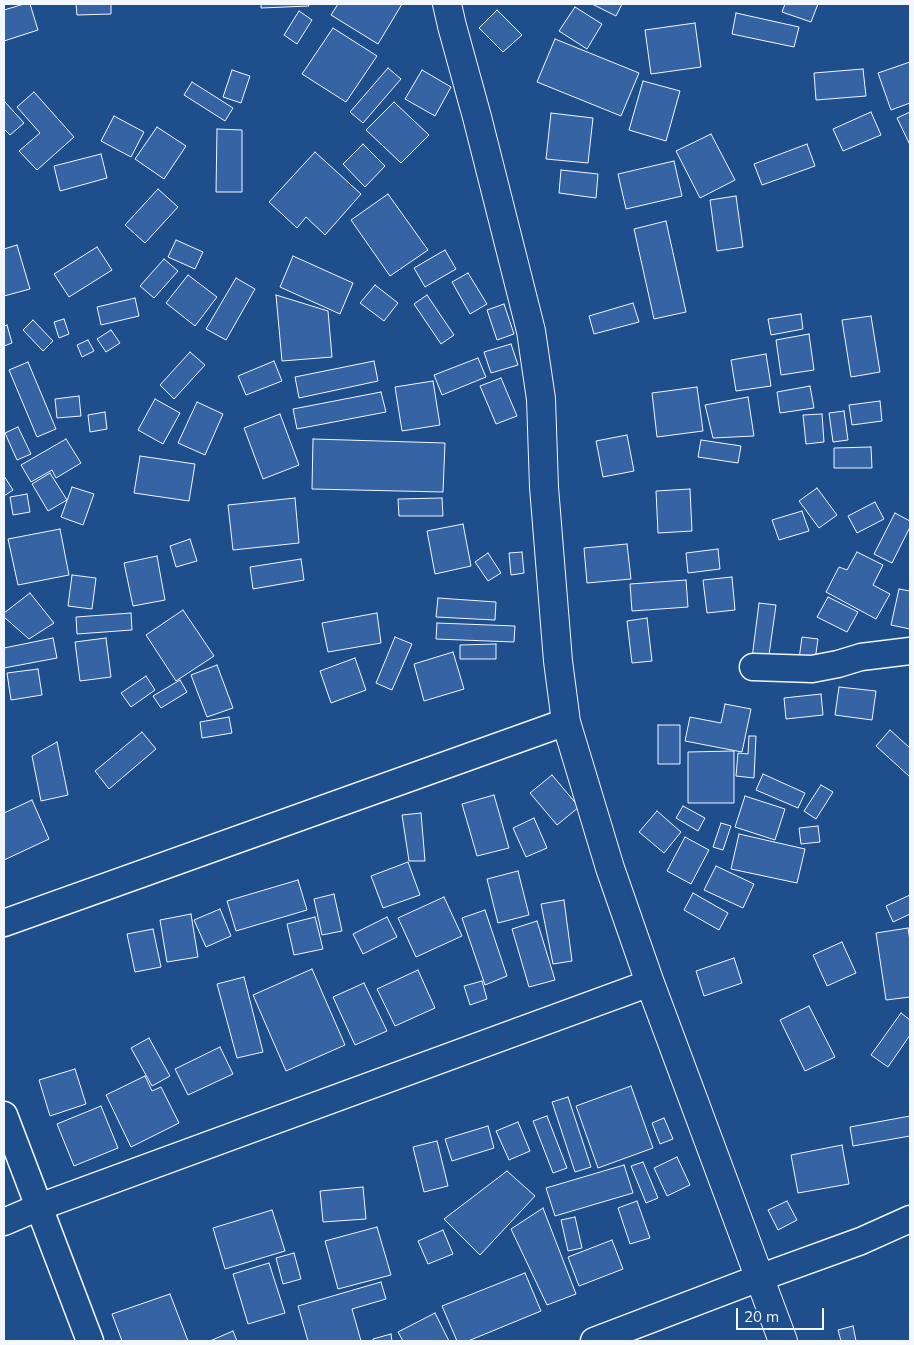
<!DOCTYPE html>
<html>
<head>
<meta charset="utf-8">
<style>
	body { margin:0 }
	#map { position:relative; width:914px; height:1345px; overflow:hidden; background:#1f4e8c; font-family:Mulish,sans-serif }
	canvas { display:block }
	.frame { position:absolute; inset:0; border:5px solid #f2f6ff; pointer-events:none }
	.scale { position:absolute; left:736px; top:1308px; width:88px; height:22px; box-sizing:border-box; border:2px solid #f2f6ff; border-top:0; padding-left:6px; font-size:15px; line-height:18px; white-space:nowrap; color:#f2f6ff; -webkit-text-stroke:4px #1f4e8c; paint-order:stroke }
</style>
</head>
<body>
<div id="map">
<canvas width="914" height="1345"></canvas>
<div class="frame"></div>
<div class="scale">20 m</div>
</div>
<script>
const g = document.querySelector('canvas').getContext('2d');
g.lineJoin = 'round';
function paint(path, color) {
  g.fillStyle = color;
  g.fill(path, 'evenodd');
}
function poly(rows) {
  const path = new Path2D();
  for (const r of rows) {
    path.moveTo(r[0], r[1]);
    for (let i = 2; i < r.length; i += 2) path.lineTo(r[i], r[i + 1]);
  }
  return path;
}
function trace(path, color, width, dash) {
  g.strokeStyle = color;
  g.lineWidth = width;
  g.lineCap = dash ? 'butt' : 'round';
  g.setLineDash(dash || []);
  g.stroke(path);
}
const building = poly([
	[24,4,30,4,38,30,4,41,4,10,24,4],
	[76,4,111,4,111,14,77,15,76,4],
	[261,4,308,4,309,6,261,8,261,4],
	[338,4,402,4,378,44,331,15,338,4],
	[592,4,622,4,616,16,592,4],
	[785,4,818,4,811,22,782,12,785,4],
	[575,7,602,24,587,49,559,31,575,7],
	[497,10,522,35,503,52,479,28,497,10],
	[299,11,312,20,297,44,284,35,299,11],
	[736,13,799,27,794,47,732,34,736,13],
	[695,23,701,67,651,74,645,30,695,23],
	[333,28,377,56,346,102,302,74,333,28],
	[555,39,639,73,621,116,537,82,555,39],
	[910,62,910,103,891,110,878,73,910,62],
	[388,68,401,79,363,123,350,112,388,68],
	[863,69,866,96,816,100,814,73,863,69],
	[232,70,250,76,241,103,223,97,232,70],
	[422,70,451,87,435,116,405,99,422,70],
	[643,81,680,91,666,141,629,130,643,81],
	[192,82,233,108,225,121,184,95,192,82],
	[34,92,74,137,37,170,19,151,40,133,17,107,34,92],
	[5,102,24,123,10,135,4,129,4,103,5,102],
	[394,102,429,135,401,163,366,130,394,102],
	[871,112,881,135,843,151,833,129,871,112],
	[910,112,910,145,897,118,910,112],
	[551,113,593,118,588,163,546,159,551,113],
	[114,116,144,132,131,157,101,141,114,116],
	[157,127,186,146,164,179,135,159,157,127],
	[217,129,242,130,242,192,216,192,217,129],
	[711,134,735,180,700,198,676,151,711,134],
	[363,144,385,166,365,187,343,164,363,144],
	[807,144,815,166,762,185,754,164,807,144],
	[315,152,361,194,325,235,306,217,297,228,269,202,315,152],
	[101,154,107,178,60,191,54,166,101,154],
	[674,161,682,196,626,209,618,174,674,161],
	[561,170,598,174,596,198,559,193,561,170],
	[158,189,178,207,145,243,125,225,158,189],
	[388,194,428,250,390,276,351,220,388,194],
	[736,196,743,247,717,251,710,200,736,196],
	[666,221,686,312,654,319,634,229,666,221],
	[176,240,203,252,195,269,168,257,176,240],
	[17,245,30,289,4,296,4,249,17,245],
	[97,247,112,270,69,297,54,274,97,247],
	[445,250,456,269,425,287,414,268,445,250],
	[293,256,353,283,340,314,280,287,293,256],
	[164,259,178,271,154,298,140,286,164,259],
	[468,273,487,304,470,314,452,282,468,273],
	[188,275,217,297,195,326,166,303,188,275],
	[236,278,255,289,226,340,206,329,236,278],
	[375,285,398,303,384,321,360,303,375,285],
	[276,295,328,311,332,357,282,361,276,295],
	[427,295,454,335,441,344,414,304,427,295],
	[135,298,139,316,101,325,97,307,135,298],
	[633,303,639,322,594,334,589,316,633,303],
	[504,304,514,334,497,340,487,310,504,304],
	[801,314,803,329,771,335,768,319,801,314],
	[871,316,880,372,851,377,842,320,871,316],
	[64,319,69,334,59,338,54,322,64,319],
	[33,320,53,341,43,351,23,330,33,320],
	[7,325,12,343,4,346,4,326,7,325],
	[111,330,120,343,106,352,97,339,111,330],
	[809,334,814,370,781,375,776,340,809,334],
	[88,340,94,351,82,357,77,345,88,340],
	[511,344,518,365,491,373,484,352,511,344],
	[190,352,205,365,174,399,160,385,190,352],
	[766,354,771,386,736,391,731,360,766,354],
	[478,358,486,377,442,395,434,375,478,358],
	[274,361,282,381,246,395,238,376,274,361],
	[374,361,378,381,299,398,295,377,374,361],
	[28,362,56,429,37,437,9,370,28,362],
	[501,378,517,416,496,424,480,386,501,378],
	[433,381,440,425,402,431,395,387,433,381],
	[810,386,814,408,780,413,777,392,810,386],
	[697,387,703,431,657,437,652,393,697,387],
	[381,392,386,412,297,429,293,409,381,392],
	[79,396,81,416,57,418,55,399,79,396],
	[748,397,754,436,713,438,705,405,748,397],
	[155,399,180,413,163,444,138,430,155,399],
	[880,401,882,421,852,425,849,405,880,401],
	[197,402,223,414,205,455,178,443,197,402],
	[844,411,848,440,833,442,829,413,844,411],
	[105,412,107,429,90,432,88,415,105,412],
	[280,414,299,465,263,479,244,428,280,414],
	[822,414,824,442,806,444,803,415,822,414],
	[18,427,31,454,17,460,5,433,18,427],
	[627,435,634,471,603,477,596,441,627,435],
	[66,439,81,463,56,478,52,470,31,482,21,465,66,439],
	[313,439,445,443,443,492,312,489,313,439],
	[701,440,741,446,738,463,698,457,701,440],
	[871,447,872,468,834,468,834,448,871,447],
	[140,456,195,464,189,501,134,493,140,456],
	[50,473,67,500,48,511,32,484,50,473],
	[4,476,13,490,4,496,4,476],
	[72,487,94,494,83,525,61,517,72,487],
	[817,488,837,515,819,528,799,501,817,488],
	[690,489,692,531,658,533,656,491,690,489],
	[27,494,30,512,13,515,10,497,27,494],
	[295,498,299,543,233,550,228,505,295,498],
	[442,498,443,516,399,516,398,499,442,498],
	[875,502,884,519,857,533,848,516,875,502],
	[802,511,809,531,779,540,772,520,802,511],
	[895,513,910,521,910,527,892,563,874,554,895,513],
	[463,524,471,566,435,574,427,531,463,524],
	[60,529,69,575,18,585,8,539,60,529],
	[190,539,197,561,176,567,170,546,190,539],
	[627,544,631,579,587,583,584,548,627,544],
	[718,549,720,569,688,573,686,553,718,549],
	[522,552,524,573,511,575,509,553,522,552],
	[857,552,883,565,873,585,890,594,876,619,826,592,839,567,847,570,857,552],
	[488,553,501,573,488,581,475,562,488,553],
	[157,556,165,600,133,606,124,563,157,556],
	[301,559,304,580,253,589,250,567,301,559],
	[72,575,96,578,92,609,68,606,72,575],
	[732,577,735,610,707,613,703,580,732,577],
	[686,580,688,607,632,611,630,584,686,580],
	[899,589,910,591,910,629,891,625,899,589],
	[30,593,54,623,29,639,4,617,4,613,30,593],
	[828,597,858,612,847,632,817,617,828,597],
	[438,598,496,602,495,620,436,617,438,598],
	[759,603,776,605,769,655,799,659,802,637,818,639,812,682,750,674,759,603],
	[183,610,214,656,176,681,146,635,183,610],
	[131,613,132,630,77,634,76,617,131,613],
	[377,613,381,643,328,652,322,623,377,613],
	[647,618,652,661,632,663,627,621,647,618],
	[437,623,515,626,514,642,436,639,437,623],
	[395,637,412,644,392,690,376,683,395,637],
	[53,638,57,658,4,668,4,648,53,638],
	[106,638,111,677,80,681,75,642,106,638],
	[496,644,496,659,460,659,460,645,496,644],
	[453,652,464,689,424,701,414,664,453,652],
	[355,658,366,690,331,703,320,671,355,658],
	[217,665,233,708,207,717,191,675,217,665],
	[38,669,42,695,11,700,7,673,38,669],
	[146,676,155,690,131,707,121,693,146,676],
	[180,680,187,692,161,708,153,696,180,680],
	[839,687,876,691,872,720,835,715,839,687],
	[821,694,823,715,786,719,784,698,821,694],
	[725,704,751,709,742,752,685,741,690,717,721,723,725,704],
	[229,717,232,733,202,738,200,722,229,717],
	[658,725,680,725,680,764,658,764,658,725],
	[890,730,910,748,910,777,876,746,890,730],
	[142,732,156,749,109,789,95,771,142,732],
	[749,736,756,736,754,778,736,776,738,753,748,754,749,736],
	[57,742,68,795,41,801,32,756,57,742],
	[734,751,734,803,688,803,688,752,734,751],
	[763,774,805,793,798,808,756,790,763,774],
	[552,775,579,807,557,825,530,793,552,775],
	[821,785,833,792,816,819,804,811,821,785],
	[494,795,509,848,477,856,462,804,494,795],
	[745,796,785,809,775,840,735,827,745,796],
	[32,800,49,839,4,860,4,813,32,800],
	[683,806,705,818,698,831,676,818,683,806],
	[657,811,681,832,664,853,639,832,657,811],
	[421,813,425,861,409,861,402,815,421,813],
	[534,818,547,848,526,857,513,828,534,818],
	[721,823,731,826,723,850,713,847,721,823],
	[818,826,820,842,801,844,799,828,818,826],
	[739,834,805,849,797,883,731,869,739,834],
	[685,837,709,850,691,884,667,871,685,837],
	[408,862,420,895,383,908,371,876,408,862],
	[716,866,754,884,743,908,704,890,716,866],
	[518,871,529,915,498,923,487,879,518,871],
	[298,880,307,910,236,931,227,901,298,880],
	[693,893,728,913,719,930,684,910,693,893],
	[334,894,342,931,322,935,314,899,334,894],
	[910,895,910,914,893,922,886,906,910,895],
	[444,897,462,936,416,957,398,918,444,897],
	[564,900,572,961,553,964,541,904,564,900],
	[220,909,231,936,206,947,194,920,220,909],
	[485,910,507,976,485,985,462,918,485,910],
	[191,914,198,957,167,962,160,920,191,914],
	[315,917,323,949,294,955,287,924,315,917],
	[387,917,397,937,363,954,353,934,387,917],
	[537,921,555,980,529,987,512,929,537,921],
	[908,928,910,941,910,997,886,1000,876,933,908,928],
	[153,929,161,967,135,972,127,934,153,929],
	[842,942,856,973,827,986,813,955,842,942],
	[734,958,742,983,704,996,696,971,734,958],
	[312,969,345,1045,286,1071,253,995,312,969],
	[418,970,435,1008,395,1026,377,989,418,970],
	[244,977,263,1052,237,1058,217,984,244,977],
	[482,981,487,999,470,1005,464,986,482,981],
	[364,983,387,1031,355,1045,333,997,364,983],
	[809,1006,835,1057,805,1071,780,1020,809,1006],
	[901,1013,910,1020,910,1035,888,1067,871,1055,901,1013],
	[149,1038,170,1076,152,1086,131,1048,149,1038],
	[220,1047,233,1074,188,1095,175,1069,220,1047],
	[75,1069,86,1104,50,1116,39,1080,75,1069],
	[145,1076,152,1091,161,1087,179,1123,131,1147,106,1095,145,1076],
	[631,1086,653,1148,598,1168,576,1106,631,1086],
	[568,1097,591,1167,575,1172,552,1102,568,1097],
	[101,1106,118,1148,74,1166,57,1124,101,1106],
	[547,1116,567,1168,553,1173,533,1121,547,1116],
	[910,1116,910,1136,853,1146,850,1127,910,1116],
	[664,1118,673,1139,660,1144,652,1123,664,1118],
	[518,1122,530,1151,509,1160,496,1131,518,1122],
	[488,1126,494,1148,452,1161,445,1139,488,1126],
	[437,1141,448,1186,424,1192,413,1147,437,1141],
	[842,1145,849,1184,798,1193,791,1155,842,1145],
	[677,1157,690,1185,667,1196,654,1168,677,1157],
	[643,1162,658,1198,646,1203,631,1166,643,1162],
	[624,1165,633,1193,555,1216,546,1188,624,1165],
	[507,1171,535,1196,480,1255,444,1219,507,1171],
	[363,1187,366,1219,323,1222,320,1191,363,1187],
	[637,1201,650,1238,630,1244,618,1208,637,1201],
	[787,1201,797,1220,778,1230,768,1210,787,1201],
	[543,1208,576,1294,547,1305,511,1229,543,1208],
	[272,1210,285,1251,225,1269,213,1228,272,1210],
	[575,1217,582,1248,568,1251,561,1220,575,1217],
	[377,1227,391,1275,338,1289,325,1241,377,1227],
	[443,1230,453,1254,428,1264,418,1241,443,1230],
	[612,1240,623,1269,579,1286,568,1257,612,1240],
	[294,1253,301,1279,283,1284,276,1258,294,1253],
	[269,1263,285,1313,248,1324,233,1274,269,1263],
	[525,1273,541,1311,468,1341,457,1341,442,1306,525,1273],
	[381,1282,386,1299,352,1309,361,1341,308,1341,298,1306,381,1282],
	[170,1294,188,1341,122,1341,112,1314,170,1294],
	[435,1313,449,1341,403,1341,398,1332,435,1313],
	[853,1326,856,1341,841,1341,838,1330,853,1326],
	[233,1331,237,1341,210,1341,233,1331],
	[391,1334,392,1341,373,1341,373,1339,391,1334]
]);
const street = poly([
	[753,667,812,669,838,664,861,657,910,651],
	[4,923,566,722],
	[4,1115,90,1341],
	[4,1222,39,1207,650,983],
	[594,1341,759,1278,861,1241,910,1219]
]);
const secondary = poly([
	[447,4,452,26,477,117,531,331,541,399,544,487,558,661,566,722,610,868,650,983,783,1341]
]);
paint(building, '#3563a3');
trace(building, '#f2f6ff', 1);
trace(street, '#f2f6ff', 29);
trace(secondary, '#f2f6ff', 30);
trace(street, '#1f4e8c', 26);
trace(secondary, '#1f4e8c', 28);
</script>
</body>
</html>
